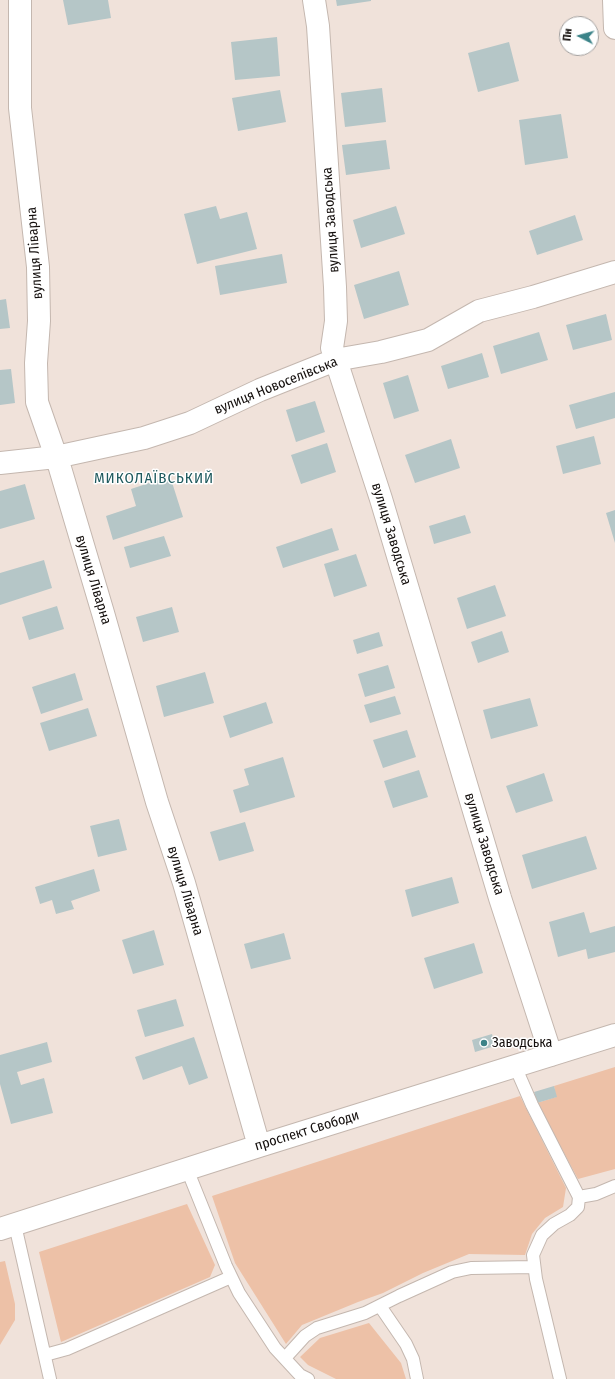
<!DOCTYPE html>
<html>
<head>
<meta charset="utf-8">
<style>
	body { margin:0 }
	#map { position:relative; width:615px; height:1379px; overflow:hidden; background:#f0e2da; font-family:"Fira Sans Condensed",sans-serif }
	canvas { display:block }
	.north { position:absolute; left:559px; top:16px; width:40px; height:40px; box-sizing:border-box; background:#fff; border:1px solid #a19f9e; border-radius:50%; rotate:276deg; font-size:11px; font-weight:700; line-height:16px; text-align:center; color:#140f0d }
	.north::after { content:''; display:block; margin:auto; width:14px; height:18px; background:#3b8388; clip-path:polygon(50% 0,100% 100%,50% 72%,0 100%) }
</style>
</head>
<body>
<div id="map">
<canvas width="615" height="1379"></canvas>
<div class="north">Пн</div>
</div>
<script>
const g = document.querySelector('canvas').getContext('2d');
g.lineJoin = 'round';
function paint(path, color) {
  g.fillStyle = color;
  g.fill(path, 'evenodd');
}
function poly(rows) {
  const path = new Path2D();
  for (const r of rows) {
    path.moveTo(r[0], r[1]);
    for (let i = 2; i < r.length; i += 2) path.lineTo(r[i], r[i + 1]);
  }
  return path;
}
function trace(path, color, width, dash) {
  g.strokeStyle = color;
  g.lineWidth = width;
  g.lineCap = dash ? 'butt' : 'round';
  g.setLineDash(dash || []);
  g.stroke(path);
}
function drawText(font, color, halo, rows, align = 'center') {
  g.font = font + ' "Fira Sans Condensed",sans-serif';
  g.lineWidth = 3;
  g.setLineDash([]);
  g.textBaseline = 'middle';
  g.strokeStyle = halo;
  g.fillStyle = color;
  for (const [text, x, y, turn = 0] of rows) {
    g.save();
    g.translate(x, y);
    g.rotate((+turn || 0) * Math.PI / 180);
    g.textAlign = isNaN(turn) ? turn : align;
    if (halo) g.strokeText(text, 0, 0);
    g.fillText(text, 0, 0);
    g.restore();
  }
}
const green = poly([
	[615,1067,615,1169,578,1179,537,1103,556,1097,554,1086],
	[520,1096,566,1188,563,1207,545,1218,532,1234,525,1255,469,1254,423,1273,383,1293,358,1302,302,1325,286,1344,235,1263,212,1196],
	[187,1204,215,1265,210,1277,61,1342,39,1252],
	[5,1261,15,1304,15,1320,0,1345,0,1262],
	[369,1323,401,1363,406,1379,336,1379,308,1365,300,1357,320,1338]
]);
const building = poly([
	[63,0,108,0,111,18,68,25],
	[336,0,371,0,371,1,337,6],
	[277,37,280,76,235,80,231,42],
	[509,42,519,81,478,92,468,53],
	[382,88,386,122,345,127,341,93],
	[280,90,286,122,238,131,232,98],
	[561,114,568,158,525,165,519,120],
	[386,140,390,169,346,175,342,145],
	[216,206,220,219,247,212,257,249,197,264,184,214],
	[396,206,405,234,361,248,353,220],
	[575,215,583,240,537,255,529,231],
	[282,254,287,283,220,295,215,266],
	[399,271,409,305,364,319,354,285],
	[6,299,10,328,0,329,0,300],
	[606,314,612,340,573,350,566,325],
	[539,332,548,360,501,374,493,346],
	[482,353,489,377,448,389,441,366],
	[11,369,15,403,0,405,0,370],
	[408,375,419,411,394,419,383,383],
	[615,392,615,418,576,429,569,405],
	[315,401,325,432,296,442,286,410],
	[594,436,601,464,563,474,556,446],
	[451,439,460,468,415,483,405,455],
	[327,443,336,472,301,484,291,455],
	[170,476,183,517,113,540,106,516,136,506,131,489],
	[25,484,35,519,0,529,0,491],
	[615,510,615,543,606,513],
	[465,515,471,533,434,544,429,526],
	[332,528,339,550,283,568,276,547],
	[164,536,171,556,130,568,124,547],
	[356,554,367,586,334,597,324,564],
	[44,560,52,588,0,605,0,573],
	[495,585,506,616,467,629,457,598],
	[57,606,64,629,29,640,22,617],
	[172,607,179,632,143,642,136,617],
	[502,631,509,652,478,663,471,642],
	[379,632,383,646,357,654,353,640],
	[388,665,395,688,365,697,358,674],
	[205,672,214,703,164,717,156,686],
	[75,673,83,700,41,714,32,687],
	[395,696,401,714,370,723,364,705],
	[530,698,538,726,491,739,483,710],
	[266,702,273,723,230,738,223,716],
	[88,708,97,736,49,751,40,723],
	[407,730,416,757,383,768,373,740],
	[283,757,295,797,240,813,233,790,249,785,244,769],
	[419,770,428,797,393,808,384,781],
	[544,773,553,801,516,813,506,786],
	[119,819,127,850,98,857,90,826],
	[245,822,254,851,219,861,210,832],
	[586,836,597,869,532,889,522,855],
	[94,869,100,891,71,901,74,909,56,914,52,900,40,904,35,887],
	[452,877,459,903,412,917,405,890],
	[584,912,590,933,615,926,615,952,588,959,586,949,558,957,549,922],
	[154,930,164,965,133,974,122,940],
	[284,933,291,959,251,969,244,944],
	[474,943,483,973,434,989,424,958],
	[176,999,184,1026,145,1037,137,1010],
	[492,1034,495,1046,475,1052,472,1040],
	[194,1037,208,1078,189,1085,182,1066,143,1080,135,1057],
	[47,1042,52,1062,17,1072,21,1085,44,1078,53,1113,11,1124,0,1084,0,1055],
	[554,1086,557,1097,537,1103,534,1092]
]);
const lane = poly([
	[515,1066,532,1105,579,1197,578,1207,570,1215,554,1224,542,1235,533,1255,536,1279,560,1379],
	[187,1169,226,1266,239,1293,275,1348,300,1375,308,1379],
	[579,1197,596,1194,615,1186],
	[15,1225,50,1379],
	[380,1306,406,1344,413,1359,417,1379],
	[45,1355,67,1349,231,1277],
	[285,1358,305,1336,317,1328,365,1313,399,1296,452,1272,471,1268,534,1267]
]);
const street = poly([
	[20,0,20,108,38,267,39,321,36,363,37,402,60,468,103,613,157,802,184,883,259,1146],
	[314,0,318,26,335,287,336,321,332,348,381,499,500,898,551,1055],
	[614,0,615,28],
	[0,463,56,457,144,438,190,423,260,390,335,360,381,352,428,340,479,311,533,297,615,272],
	[0,1229,259,1146,615,1035]
]);
const markers = [
	[484,1043,4,"#3b8388"]
];
const streetNames = [
	["вулиця Заводська",331,220,-94],
	["вулиця Ліварна",35,253,-94],
	["вулиця Новоселівська",276,386,-22],
	["вулиця Заводська",391,534,73],
	["вулиця Ліварна",93,580,73],
	["вулиця Заводська",484,844,73],
	["вулиця Ліварна",185,891,73],
	["проспект Свободи",307,1131,-17]
];
const poiNames = [
	["Заводська",492,1043]
];
const neighbourhoodNames = [
	["МИКОЛАЇВСЬКИЙ",154,479]
];
paint(green, '#edc1a7');
paint(building, '#b5c6c7');
trace(lane, '#c4b7af', 14);
trace(street, '#c4b7af', 24);
trace(lane, '#fff', 12);
trace(street, '#fff', 22);
for (const [x, y, r, color] of markers) {
  const dot = new Path2D();
  dot.arc(x, y, r, 0, 2 * Math.PI);
  g.fillStyle = color;
  g.fill(dot);
  trace(dot, '#fff', 1.5);
}
drawText('14px', '#140f0d', '#fff', streetNames);
drawText('14px', '#140f0d', '#fff', poiNames, 'left');
g.letterSpacing = '1px';
drawText('15px', '#1f5a5e', '#fff', neighbourhoodNames);
g.letterSpacing = '0px';
</script>
</body>
</html>
